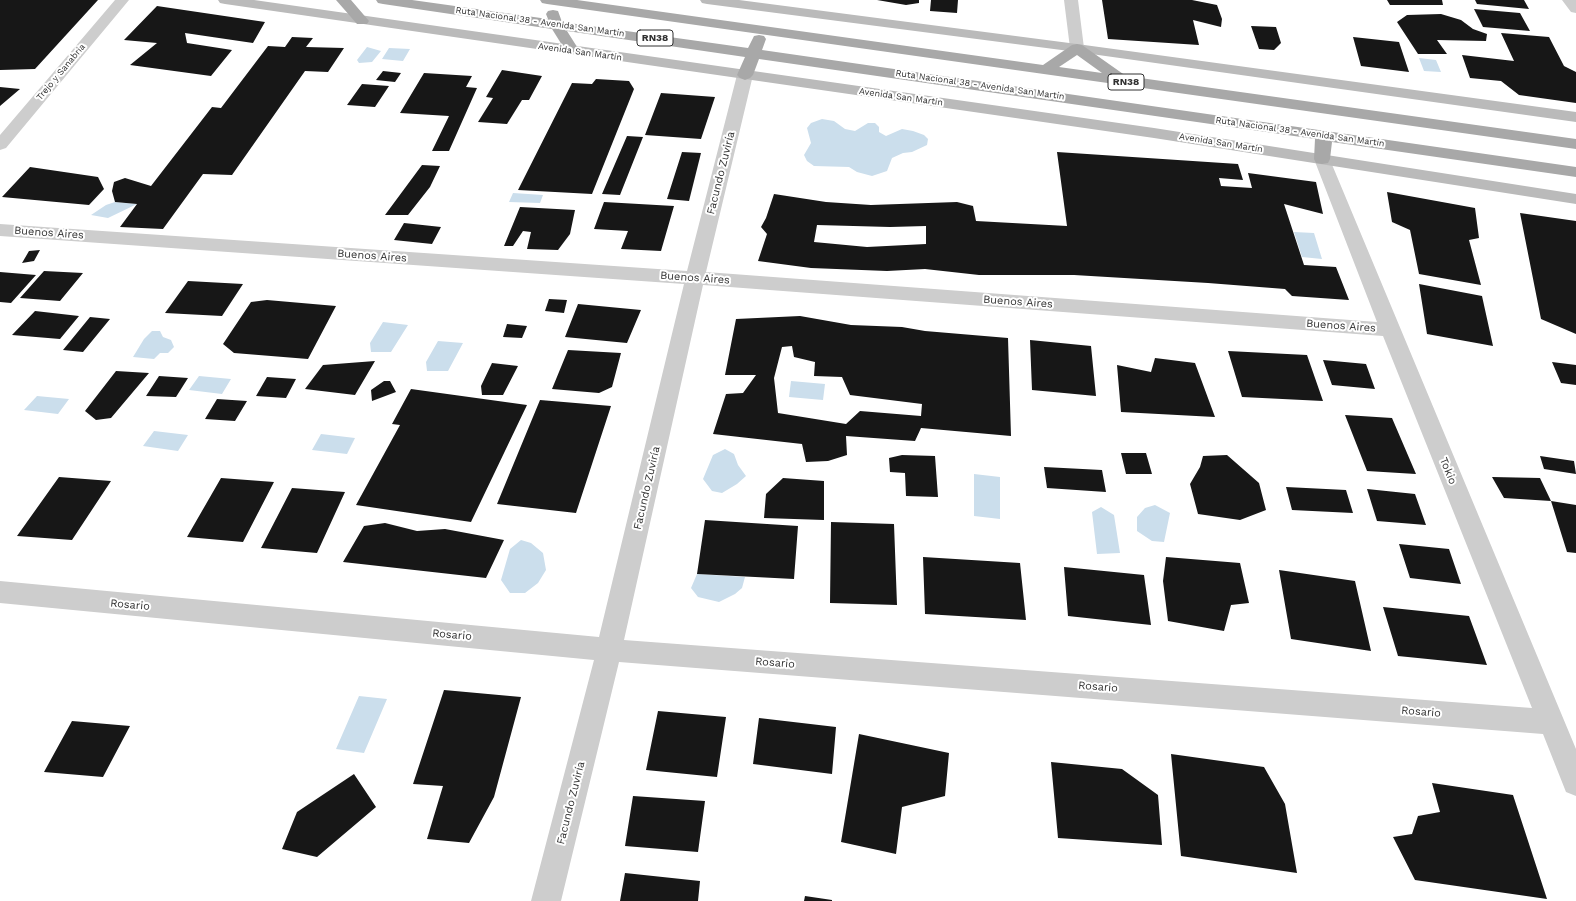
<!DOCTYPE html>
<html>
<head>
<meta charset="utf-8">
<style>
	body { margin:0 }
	canvas { display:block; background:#fff }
</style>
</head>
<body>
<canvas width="1576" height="901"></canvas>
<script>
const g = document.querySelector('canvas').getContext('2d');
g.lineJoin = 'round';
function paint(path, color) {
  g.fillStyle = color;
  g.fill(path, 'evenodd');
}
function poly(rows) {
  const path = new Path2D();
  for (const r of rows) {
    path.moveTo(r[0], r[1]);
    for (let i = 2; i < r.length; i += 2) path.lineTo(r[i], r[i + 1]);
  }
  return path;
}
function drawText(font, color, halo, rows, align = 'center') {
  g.font = font + ' "Work Sans",sans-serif';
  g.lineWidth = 4;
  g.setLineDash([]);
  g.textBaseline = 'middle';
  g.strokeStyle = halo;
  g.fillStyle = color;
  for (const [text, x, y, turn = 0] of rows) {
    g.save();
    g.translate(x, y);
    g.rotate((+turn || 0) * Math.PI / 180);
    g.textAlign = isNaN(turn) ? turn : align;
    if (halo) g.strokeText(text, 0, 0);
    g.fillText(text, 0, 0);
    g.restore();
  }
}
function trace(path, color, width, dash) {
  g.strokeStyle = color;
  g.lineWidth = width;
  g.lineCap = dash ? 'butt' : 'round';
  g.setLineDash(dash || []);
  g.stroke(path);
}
const water = poly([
	[367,47,381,51,372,62,359,63,357,60],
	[389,48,410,49,403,61,382,59],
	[1419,58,1436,60,1441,72,1424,71],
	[822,119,834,121,845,129,855,131,868,123,875,123,879,127,879,132,886,136,902,129,913,131,924,135,928,139,927,145,912,152,903,153,892,158,887,171,872,176,857,172,849,167,814,166,807,161,804,155,811,143,807,128,811,123],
	[513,193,543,195,540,203,509,202],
	[115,202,137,204,108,218,91,215,106,205],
	[1294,232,1314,233,1322,259,1302,257],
	[383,322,408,325,391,352,371,352,370,343],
	[152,331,160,331,163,337,171,340,174,347,168,353,160,353,154,359,133,357,144,339],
	[438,341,463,343,448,371,427,371,426,362],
	[199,376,231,379,222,394,189,390],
	[791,381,825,384,823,400,789,397],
	[37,396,69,399,58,414,24,410],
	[154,431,188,435,178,451,143,446],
	[321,434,355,438,347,454,312,450],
	[725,449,734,454,738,465,746,476,737,484,722,493,712,491,703,479,713,455],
	[974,474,1000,477,1000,519,974,516],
	[1155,505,1170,513,1164,542,1152,541,1137,531,1137,517,1145,508],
	[1101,507,1114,515,1120,553,1097,554,1092,512],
	[521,540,531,543,543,553,546,570,538,583,525,593,510,593,501,580,510,549],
	[697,574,745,577,742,588,735,594,719,602,698,597,691,588],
	[359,696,387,699,364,753,336,749]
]);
const building = poly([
	[0,0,98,0,35,69,0,70],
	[877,0,919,0,919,3,906,5],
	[931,0,958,0,957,13,930,11],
	[1102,0,1192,0,1217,5,1222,19,1221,27,1193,20,1199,45,1108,39],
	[1387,0,1442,0,1443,5,1390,5],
	[1475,0,1524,0,1529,9,1477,4],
	[157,6,265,22,253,43,185,33,187,43,232,50,211,76,130,65,157,43,124,40],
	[1474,9,1520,13,1530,31,1483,27],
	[1441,14,1461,20,1473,29,1487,34,1486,41,1437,40,1447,54,1418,54,1397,22,1407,15],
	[1251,26,1276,27,1281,43,1274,50,1259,49],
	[1501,33,1549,37,1564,66,1576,72,1576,103,1519,95,1501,81,1470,78,1462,55,1514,61],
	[292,37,313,38,306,47,344,48,328,72,305,71,232,175,203,174,163,229,120,227,137,204,115,202,112,191,114,182,125,178,151,186,212,107,221,108,268,46,285,47],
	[1353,37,1399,42,1409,72,1361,66],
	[502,70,542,76,529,100,522,100,507,124,478,122,493,98,486,97],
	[383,71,401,73,395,82,376,80],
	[424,73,472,76,466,87,477,88,449,151,432,151,449,116,400,113],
	[596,79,629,81,634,89,592,194,518,190,572,83,592,84],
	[362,84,389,86,375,107,347,105],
	[0,87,20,89,0,106],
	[661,93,715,97,701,139,645,135],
	[627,136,643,137,620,195,602,194],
	[682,152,701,153,689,201,667,199],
	[1057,152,1238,164,1243,180,1219,178,1221,186,1252,188,1248,173,1316,182,1323,214,1284,204,1304,265,1336,267,1349,300,1292,296,1285,289,1208,283,1074,275,979,275,925,269,887,271,811,268,758,261,767,234,761,227,766,218,774,194,826,202,871,205,957,202,973,206,976,221,1067,226],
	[817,225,890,227,926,226,926,244,867,247,814,242],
	[422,165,440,166,430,187,408,215,385,215],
	[30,167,98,177,104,189,89,205,2,197],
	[1387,192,1475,208,1479,238,1469,240,1481,285,1419,274,1410,230,1392,222],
	[604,202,674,206,661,251,621,249,628,231,594,229],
	[520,207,575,210,570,234,558,250,527,249,531,232,523,231,513,246,504,246],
	[1520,213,1576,221,1576,334,1541,319],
	[404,223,441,227,432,244,394,240],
	[40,250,34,261,22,263,29,251],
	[44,271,83,273,60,301,20,298],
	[0,272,36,275,11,303,0,302],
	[188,281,243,284,222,316,165,313],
	[1419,284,1482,296,1493,346,1427,334],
	[549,299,567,300,564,313,545,311],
	[267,300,336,306,308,359,234,353,223,344,251,302],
	[578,304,641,310,627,343,565,337],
	[35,311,79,316,60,339,12,335],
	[800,316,851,325,902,327,925,331,1008,338,1011,436,921,428,915,441,846,436,847,455,828,461,806,462,802,444,713,434,726,394,743,393,756,375,725,375,736,319],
	[792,346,794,357,815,362,814,376,842,377,850,395,922,404,921,416,860,411,846,424,778,413,774,378,782,347],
	[90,317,110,319,83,352,63,350],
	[507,324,527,326,522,338,503,337],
	[1030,340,1091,346,1096,396,1032,390],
	[568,350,621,353,612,387,599,393,552,389],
	[1228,351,1307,355,1323,401,1242,397],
	[1155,358,1195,363,1215,417,1121,412,1117,365,1151,372],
	[1323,360,1366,364,1375,389,1332,385],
	[375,361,355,395,305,389,323,365],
	[1552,362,1576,365,1576,385,1561,383],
	[492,363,518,366,503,395,482,395,481,386],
	[116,371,149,373,111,418,96,420,85,411],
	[159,376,188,378,176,397,146,396],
	[267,377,296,379,286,398,256,396],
	[384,381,390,381,396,392,372,401,371,390],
	[411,389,527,405,471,522,356,505,400,425,392,424],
	[217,399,247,401,235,421,205,419],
	[540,400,611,406,576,513,497,504],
	[1345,415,1392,418,1416,474,1367,471],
	[1121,453,1146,453,1152,474,1126,474],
	[902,455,935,456,938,497,906,496,905,473,890,472,889,458],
	[1227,455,1259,483,1266,510,1240,520,1198,514,1190,484,1200,467,1203,456],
	[1540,456,1574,461,1576,474,1544,469],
	[1044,467,1102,470,1106,492,1047,488],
	[59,477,111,481,72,540,17,536],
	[1492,477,1540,478,1551,501,1504,498],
	[221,478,274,482,243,542,187,537],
	[783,478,824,481,824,520,764,518,766,494],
	[1286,487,1346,490,1353,513,1292,510],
	[292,488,345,492,317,553,261,548],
	[1367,489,1415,494,1426,525,1377,521],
	[1551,501,1576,505,1576,553,1567,552],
	[705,520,798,526,794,579,697,574],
	[831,522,894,524,897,605,830,603],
	[385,523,417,531,445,529,504,540,486,578,343,562,364,526],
	[1399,544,1449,549,1461,584,1410,578],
	[923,557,1020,563,1026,620,925,614],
	[1166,557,1240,563,1249,603,1231,605,1224,631,1168,621,1163,581],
	[1064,567,1144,575,1151,625,1068,616],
	[1279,570,1355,581,1371,651,1291,639],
	[1383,607,1469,616,1487,665,1398,656],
	[444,690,521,697,494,797,469,843,427,839,443,786,413,784],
	[658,711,726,717,717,777,646,770],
	[759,718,836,727,832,774,753,764],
	[72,721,130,726,103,777,44,772],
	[859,734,949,753,945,796,902,807,896,854,841,842],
	[1171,754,1264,767,1285,804,1297,873,1181,856],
	[1051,762,1122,769,1158,795,1162,845,1058,838],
	[354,774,376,807,317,857,282,849,297,812],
	[1432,783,1513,795,1547,899,1415,880,1393,837,1412,834,1418,816,1440,812],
	[633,796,705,801,698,852,625,846],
	[625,873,700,881,698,901,620,901],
	[805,896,832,900,832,901,804,901]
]);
const minor = poly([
	[115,0,129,0,6,148,0,150,0,135,115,0],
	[1064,0,1078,0,1084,48,1082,51,1077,52,1072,51,1070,48,1064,0],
	[1562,0,1576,0,1576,13,1571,12,1562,0],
	[745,70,750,72,753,75,706,272,1377,322,1314,159,1316,155,1322,154,1328,155,1576,749,1576,796,1566,792,1543,734,619,662,561,901,531,901,594,660,0,603,0,581,599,637,684,284,0,236,0,224,687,271,737,75,740,72,745,70],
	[703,285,1383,336,1532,708,624,640,703,285]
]);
const secondary = poly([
	[218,0,254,0,1154,128,1576,194,1576,204,1154,138,225,4,220,3,218,0],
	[700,0,739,0,1077,44,1576,112,1576,122,1077,52,707,4,702,3,700,0]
]);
const primary = poly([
	[336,0,351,0,369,21,367,24,357,24,336,0],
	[376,0,412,0,548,19,546,14,548,11,553,10,558,11,562,22,748,48,754,36,759,35,764,36,766,39,762,50,1576,167,1576,177,1332,142,1330,159,1328,163,1322,164,1316,163,1314,159,1315,139,759,59,753,75,750,78,745,80,740,78,737,75,745,57,567,31,579,50,577,53,572,54,567,53,552,29,383,4,378,3,376,0],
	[540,0,577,0,1043,65,1072,45,1077,44,1082,45,1126,76,1576,139,1576,149,547,4,542,3,540,0],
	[1077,55,1102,73,1059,67,1077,55]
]);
const farStreetnames = [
	["Ruta Nacional 38 - Avenida San Martín",540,22,8],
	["Avenida San Martín",580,52,8],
	["Trejo y Sanabria",61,72,-50],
	["Ruta Nacional 38 - Avenida San Martín",980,85,8],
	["Avenida San Martín",901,97,8],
	["Ruta Nacional 38 - Avenida San Martín",1300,132,8],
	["Avenida San Martín",1221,143,9]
];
const shields = [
	[655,38,36],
	[1126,82,36]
];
const shieldNames = [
	["RN38",655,38],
	["RN38",1126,82]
];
const streetNames = [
	["Facundo Zuviría",721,173,-76],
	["Buenos Aires",49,233,4],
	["Buenos Aires",372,256,4],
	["Buenos Aires",695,278,4],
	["Buenos Aires",1018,302,4],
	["Buenos Aires",1341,326,4],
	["Tokio",1448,471,68],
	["Facundo Zuviría",647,488,-77],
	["Rosario",130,605,5],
	["Rosario",452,635,5],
	["Rosario",775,663,4],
	["Rosario",1098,687,4],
	["Rosario",1421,712,4],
	["Facundo Zuviría",571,803,-76]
];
paint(water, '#cbdeec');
paint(building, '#171717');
paint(minor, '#cdcdcd');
paint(secondary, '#bababa');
paint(primary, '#a8a8a8');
drawText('9px', '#303030', '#fff', farStreetnames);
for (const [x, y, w] of shields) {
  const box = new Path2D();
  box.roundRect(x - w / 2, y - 8, w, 16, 3);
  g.fillStyle = '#fff';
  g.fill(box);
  trace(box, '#303030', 1);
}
drawText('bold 10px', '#303030', null, shieldNames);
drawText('11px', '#303030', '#fff', streetNames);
</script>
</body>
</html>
